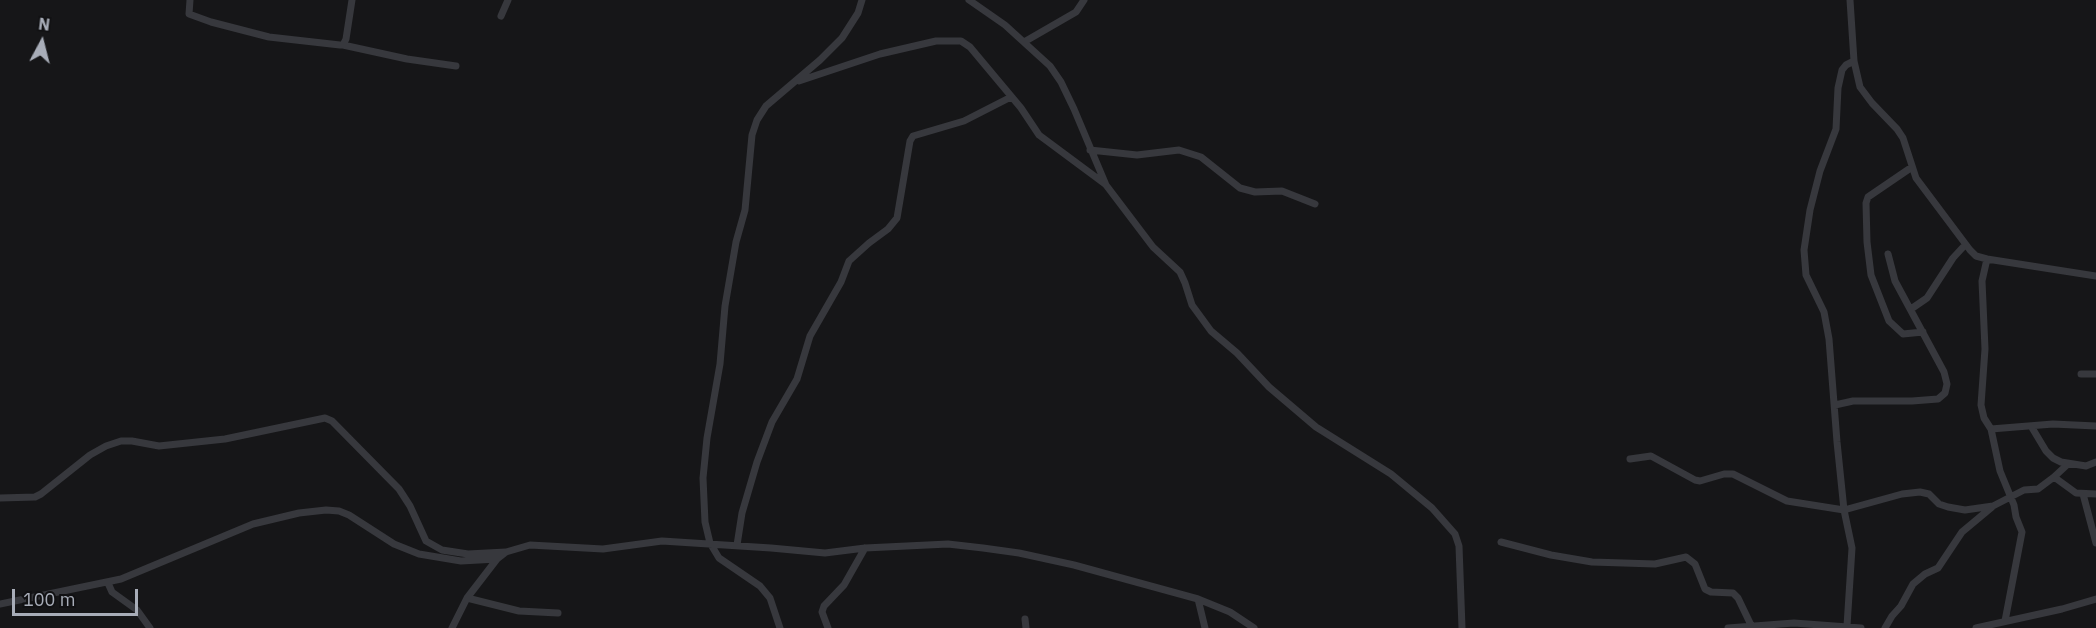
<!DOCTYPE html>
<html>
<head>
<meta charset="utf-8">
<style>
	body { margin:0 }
	#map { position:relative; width:2096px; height:628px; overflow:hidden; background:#161618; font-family:"IBM Plex Sans",sans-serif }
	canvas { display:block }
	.north { position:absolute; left:12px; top:12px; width:60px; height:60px; -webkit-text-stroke:4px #111113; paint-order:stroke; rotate:7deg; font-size:16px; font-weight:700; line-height:24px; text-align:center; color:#a8adb8 }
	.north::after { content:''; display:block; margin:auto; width:21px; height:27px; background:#a8adb8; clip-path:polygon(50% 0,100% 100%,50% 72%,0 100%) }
	.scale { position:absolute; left:12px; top:589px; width:126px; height:27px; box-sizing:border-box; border:3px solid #a8adb8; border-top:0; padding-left:8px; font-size:18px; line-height:21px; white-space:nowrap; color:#a8adb8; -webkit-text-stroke:4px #111113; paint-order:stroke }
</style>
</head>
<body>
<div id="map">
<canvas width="2096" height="628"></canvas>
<div class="north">N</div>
<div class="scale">100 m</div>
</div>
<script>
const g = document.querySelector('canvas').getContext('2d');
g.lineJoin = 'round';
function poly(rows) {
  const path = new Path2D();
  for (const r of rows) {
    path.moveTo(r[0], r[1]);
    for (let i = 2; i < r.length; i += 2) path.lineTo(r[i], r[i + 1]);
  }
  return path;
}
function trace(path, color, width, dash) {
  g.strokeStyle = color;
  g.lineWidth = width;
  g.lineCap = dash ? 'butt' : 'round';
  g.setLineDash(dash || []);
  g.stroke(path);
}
const street = poly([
	[190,0,189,14,211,22,269,37,340,45,343,45,346,39,352,0],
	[969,0,1005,25,1050,66,1061,82,1074,109,1106,185,1153,247,1180,272,1185,283,1192,305,1211,331,1237,353,1269,387,1316,427,1391,474,1432,508,1455,534,1459,546,1462,628],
	[1850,0,1854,61,1860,87,1872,103,1897,129,1903,138,1916,178,1970,250,1976,256,1987,259,2096,276],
	[501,16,508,0],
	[1024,42,1076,12,1084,0],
	[343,45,407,59,456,66],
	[799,81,880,54,936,41,961,41,970,47,1021,108,1039,135,1105,184],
	[1090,150,1137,155,1179,150,1201,157,1240,188,1255,192,1282,191,1315,204],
	[1912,167,1868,197,1866,203,1867,242,1871,275,1889,321,1903,334,1923,332],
	[1987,259,1982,281,1985,349,1981,405,1984,418,1991,429,2000,471,2014,505,2016,517,2022,532,2005,621],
	[1911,309,1927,298,1953,258,1965,245],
	[2081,374,2096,374],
	[1835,405,1853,401,1912,401,1938,399,1945,393,1947,384,1944,372,1895,281,1888,254],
	[2031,426,2046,451,2053,458,2061,462,2086,466,2096,462],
	[1991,429,2053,424,2096,426],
	[1630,459,1651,456,1695,480,1700,481,1724,474,1733,474,1787,501,1844,510,1902,494,1920,492,1929,494,1939,504,1948,507,1965,510,1993,506,2024,490,2038,489,2054,477,2068,464],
	[2054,477,2076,493,2096,494],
	[2083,494,2096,543],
	[0,498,35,497,41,494,90,455,106,446,121,441,132,441,159,446,225,439,325,418,332,421,399,489,410,506,426,541,442,550,468,554,506,552],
	[1501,542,1551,555,1592,562,1655,564,1686,557,1695,564,1705,589,1711,592,1733,593,1738,598,1751,625],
	[737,545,742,513,757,462,772,422,797,379,810,336,841,282,849,261,869,243,888,229,897,218,910,141,913,136,964,121,1011,97],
	[108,583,112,592,137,610,150,628],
	[467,598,519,611,558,613],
	[1198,599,1205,628],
	[0,604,121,579,253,524,299,513,326,510,339,511,349,515,394,544,419,554,461,561,497,559,506,552,530,545,603,549,662,541,771,548,825,553,865,548,948,544,983,548,1019,553,1074,565,1198,599,1230,612,1254,628],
	[1025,619,1026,628],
	[1847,626,1852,548,1844,510,1837,442,1829,339,1824,312,1806,275,1804,250,1810,210,1820,171,1836,129,1838,88,1842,70,1846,65,1854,61],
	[452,628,467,598,497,559],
	[780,628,770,598,760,586,719,558,710,543,705,522,703,478,707,438,720,364,725,306,736,242,745,210,752,135,757,120,766,106,820,60,842,38,858,13,862,0],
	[828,628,822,612,824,606,844,585,865,548],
	[1728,628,1794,623,1861,628],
	[1885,628,1892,616,1901,606,1913,584,1925,574,1938,568,1962,532,1992,507],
	[1976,628,2062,609,2096,599]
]);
trace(street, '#37383d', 7);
</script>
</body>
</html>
